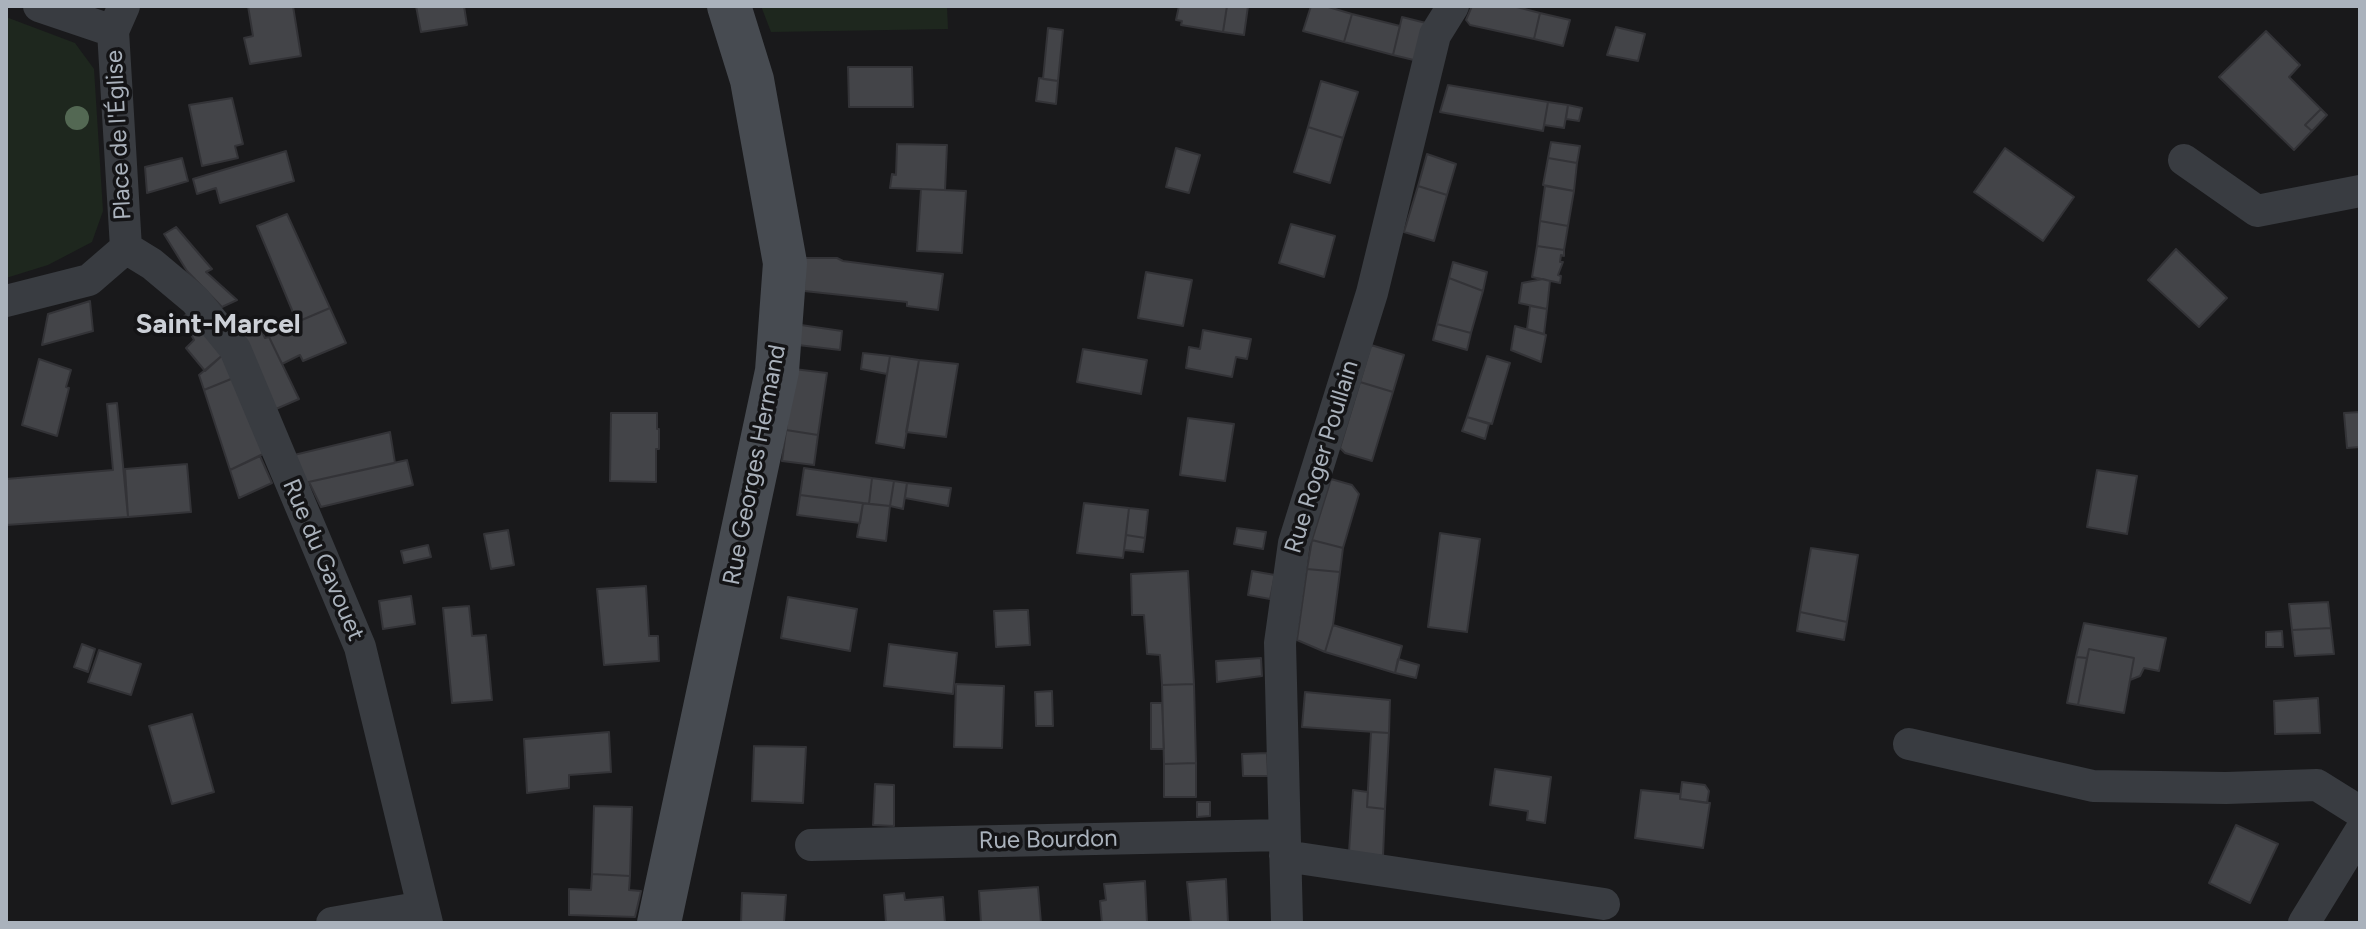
<!DOCTYPE html>
<html>
<head>
<meta charset="utf-8">
<style>
	body { margin:0 }
	#map { position:relative; width:2366px; height:929px; overflow:hidden; background:#19191b; font-family:Figtree,sans-serif }
	canvas { display:block }
	.frame { position:absolute; inset:0; border:8px solid #aab2bc; pointer-events:none }
</style>
</head>
<body>
<div id="map">
<canvas width="2366" height="929"></canvas>
<div class="frame"></div>
</div>
<script>
const g = document.querySelector('canvas').getContext('2d');
g.lineJoin = 'round';
function paint(path, color) {
  g.fillStyle = color;
  g.fill(path, 'evenodd');
}
function poly(rows) {
  const path = new Path2D();
  for (const r of rows) {
    path.moveTo(r[0], r[1]);
    for (let i = 2; i < r.length; i += 2) path.lineTo(r[i], r[i + 1]);
  }
  return path;
}
function trace(path, color, width, dash) {
  g.strokeStyle = color;
  g.lineWidth = width;
  g.lineCap = dash ? 'butt' : 'round';
  g.setLineDash(dash || []);
  g.stroke(path);
}
function drawText(font, color, halo, rows, align = 'center') {
  g.font = font + ' Figtree,sans-serif';
  g.lineWidth = 7;
  g.setLineDash([]);
  g.textBaseline = 'middle';
  g.strokeStyle = halo;
  g.fillStyle = color;
  for (const [text, x, y, turn = 0] of rows) {
    g.save();
    g.translate(x, y);
    g.rotate((+turn || 0) * Math.PI / 180);
    g.textAlign = isNaN(turn) ? turn : align;
    if (halo) g.strokeText(text, 0, 0);
    g.fillText(text, 0, 0);
    g.restore();
  }
}
const green = poly([
	[761,6,947,6,948,29,771,32],
	[6,17,75,43,94,69,103,211,92,242,48,265,6,278]
]);
const building = poly([
	[248,6,293,6,301,56,250,64,244,38,253,36,248,6],
	[416,6,464,6,467,25,421,32,416,6],
	[1179,6,1227,6,1223,32,1181,25,1182,21,1176,20,1179,6],
	[1227,6,1248,6,1244,35,1223,32,1227,6],
	[1311,6,1325,6,1352,14,1344,42,1303,31,1311,6],
	[1472,6,1513,6,1540,13,1534,39,1470,25,1466,20,1472,6],
	[1540,13,1570,20,1563,46,1534,39,1540,13],
	[1352,14,1400,26,1393,55,1344,42,1352,14],
	[1402,17,1438,26,1426,63,1393,55,1402,17],
	[1616,27,1645,34,1638,61,1607,55,1616,27],
	[1048,28,1063,30,1058,81,1043,79,1048,28],
	[2266,31,2300,65,2289,77,2321,109,2305,125,2312,131,2294,150,2219,77,2266,31],
	[848,67,912,67,913,107,849,107,848,67],
	[1039,78,1058,81,1056,104,1036,101,1039,78],
	[1321,81,1358,92,1343,138,1308,127,1321,81],
	[1448,85,1548,102,1543,131,1440,112,1448,85],
	[232,98,243,144,235,146,238,158,202,166,189,105,232,98],
	[1548,102,1568,105,1564,128,1544,125,1548,102],
	[1568,105,1582,108,1579,121,1566,119,1568,105],
	[2321,109,2327,115,2312,131,2305,125,2321,109],
	[1308,127,1343,138,1330,183,1294,172,1308,127],
	[1551,142,1580,146,1577,163,1548,158,1551,142],
	[897,144,947,145,945,190,890,188,892,174,896,175,897,144],
	[1176,148,1200,155,1189,193,1166,187,1176,148],
	[2005,148,2074,197,2043,241,1974,192,2005,148],
	[286,151,294,181,220,203,216,188,197,194,193,179,286,151],
	[1427,154,1456,164,1447,195,1418,186,1427,154],
	[182,158,188,181,147,193,145,167,182,158],
	[1548,158,1577,163,1574,191,1543,185,1548,158],
	[1418,186,1447,195,1434,241,1404,232,1418,186],
	[1545,186,1574,191,1568,226,1540,221,1545,186],
	[921,189,966,191,962,253,917,251,921,189],
	[287,214,330,308,297,322,257,226,287,214],
	[1540,221,1568,226,1564,250,1537,246,1540,221],
	[1291,224,1335,236,1324,277,1279,263,1291,224],
	[176,227,212,269,206,272,237,300,222,307,187,271,164,234,176,227],
	[1537,246,1564,250,1564,256,1561,255,1560,262,1563,262,1558,275,1561,276,1560,283,1532,277,1537,246],
	[2176,249,2227,298,2199,327,2148,280,2176,249],
	[805,258,837,258,843,261,943,274,938,310,907,306,907,302,804,291,805,258],
	[1453,262,1487,272,1483,291,1449,278,1453,262],
	[1146,272,1192,280,1183,326,1138,318,1146,272],
	[1449,278,1483,291,1471,333,1437,324,1449,278],
	[1543,279,1550,281,1547,309,1519,303,1522,283,1543,279],
	[90,301,93,331,42,345,48,314,90,301],
	[1530,306,1547,309,1544,334,1527,329,1530,306],
	[330,308,346,343,303,361,300,355,282,364,269,337,285,328,289,334,301,327,297,322,330,308],
	[193,309,225,353,205,371,186,348,194,340,182,318,193,309],
	[255,317,265,338,269,337,299,399,276,409,236,329,255,317],
	[297,322,301,327,289,334,285,328,297,322],
	[1437,324,1471,333,1467,350,1433,340,1437,324],
	[801,325,842,331,840,350,798,345,801,325],
	[1515,326,1546,335,1541,362,1511,350,1515,326],
	[1203,330,1251,339,1247,359,1236,357,1232,377,1186,368,1189,347,1200,349,1203,330],
	[1371,345,1404,355,1393,392,1360,382,1371,345],
	[1083,349,1147,360,1141,394,1077,382,1083,349],
	[225,353,236,377,204,390,199,375,225,353],
	[863,353,890,356,887,374,861,369,863,353],
	[890,356,919,360,904,448,876,443,890,356],
	[1487,356,1510,363,1492,424,1467,417,1487,356],
	[39,359,71,370,66,387,69,388,57,436,22,425,39,359],
	[919,360,958,364,946,437,906,432,919,360],
	[794,369,827,373,818,435,786,430,794,369],
	[236,377,263,454,230,470,204,390,236,377],
	[1360,382,1393,392,1372,461,1345,453,1340,448,1360,382],
	[117,403,128,517,6,525,6,479,113,470,107,404,117,403],
	[2360,412,2360,447,2347,448,2344,413,2360,412],
	[611,413,657,413,657,429,659,429,659,449,656,449,656,482,610,481,611,413],
	[1467,417,1489,424,1485,439,1462,431,1467,417],
	[1188,418,1234,424,1225,481,1180,475,1188,418],
	[786,430,818,435,814,465,782,461,786,430],
	[390,432,395,463,304,483,294,455,390,432],
	[260,456,272,483,239,498,230,470,260,456],
	[407,460,413,485,321,507,310,484,304,483,407,460],
	[187,464,191,512,128,517,125,469,187,464],
	[804,468,872,478,869,504,800,495,804,468],
	[2097,470,2137,476,2127,534,2087,527,2097,470],
	[872,478,894,481,890,506,869,504,872,478],
	[1331,479,1352,485,1359,494,1343,548,1312,540,1331,479],
	[894,481,907,483,903,509,890,506,894,481],
	[907,483,951,488,948,506,905,498,907,483],
	[800,495,863,503,860,523,797,515,800,495],
	[863,503,890,506,886,541,857,537,863,503],
	[1084,503,1129,508,1123,558,1077,553,1084,503],
	[1129,508,1148,510,1145,538,1126,535,1129,508],
	[1237,528,1266,532,1263,549,1234,544,1237,528],
	[508,530,514,565,491,569,484,534,508,530],
	[1440,533,1480,539,1467,632,1428,627,1440,533],
	[1126,535,1145,538,1143,552,1124,550,1126,535],
	[1312,540,1343,548,1340,572,1307,569,1312,540],
	[428,545,431,557,404,563,401,551,428,545],
	[1811,548,1858,555,1847,622,1800,612,1811,548],
	[1307,569,1340,572,1333,625,1325,652,1297,640,1307,569],
	[1188,571,1194,684,1162,685,1160,655,1147,654,1144,615,1132,615,1131,574,1188,571],
	[1252,571,1275,575,1270,599,1248,595,1252,571],
	[646,586,649,636,658,636,659,661,604,665,597,589,646,586],
	[411,596,415,624,383,629,379,601,411,596],
	[788,597,857,609,850,651,781,638,788,597],
	[2328,602,2331,628,2292,630,2289,604,2328,602],
	[469,606,472,636,486,635,492,700,452,703,443,608,469,606],
	[1020,610,1028,610,1030,645,996,647,994,611,1020,610],
	[1800,612,1847,622,1844,640,1797,631,1800,612],
	[2084,623,2166,638,2159,671,2144,668,2140,676,2130,680,2134,658,2089,649,2087,658,2076,657,2084,623],
	[1333,625,1402,646,1395,673,1325,652,1333,625],
	[2331,628,2334,654,2295,656,2292,630,2331,628],
	[2282,631,2283,647,2266,647,2266,632,2282,631],
	[82,644,95,649,88,672,74,667,82,644],
	[889,644,957,653,953,694,884,686,889,644],
	[2089,649,2134,658,2124,713,2078,705,2089,649],
	[99,650,141,664,131,695,88,682,99,650],
	[2076,657,2087,658,2078,705,2067,703,2076,657],
	[1261,658,1262,676,1217,682,1216,661,1261,658],
	[1398,659,1419,665,1416,678,1395,673,1398,659],
	[956,684,1004,686,1002,748,954,747,956,684],
	[1194,684,1196,763,1164,764,1162,685,1194,684],
	[1052,691,1053,726,1036,726,1035,692,1052,691],
	[1305,692,1390,700,1389,733,1302,727,1305,692],
	[2318,698,2320,733,2275,734,2274,701,2318,698],
	[1151,703,1162,703,1164,749,1151,749,1151,703],
	[192,714,214,792,172,804,149,726,192,714],
	[609,732,611,772,569,775,569,788,527,793,524,739,609,732],
	[1371,732,1389,733,1385,809,1367,807,1371,732],
	[754,746,806,747,803,803,752,801,754,746],
	[1267,753,1268,776,1243,776,1242,754,1267,753],
	[1196,763,1196,797,1164,797,1164,764,1196,763],
	[1495,769,1551,777,1545,823,1527,820,1528,811,1490,805,1495,769],
	[1682,782,1705,785,1709,791,1707,803,1680,799,1682,782],
	[875,784,894,785,894,826,873,825,875,784],
	[1353,790,1368,792,1367,807,1385,809,1383,856,1349,852,1353,790],
	[1641,790,1680,794,1680,799,1710,803,1703,848,1635,838,1641,790],
	[1197,802,1210,802,1210,816,1197,817,1197,802],
	[594,806,632,807,630,876,592,874,594,806],
	[2236,825,2278,844,2250,903,2209,883,2236,825],
	[592,874,630,876,629,890,641,891,635,917,569,915,569,889,591,890,592,874],
	[1226,879,1228,923,1191,923,1187,882,1226,879],
	[1145,881,1147,923,1102,923,1100,901,1106,900,1104,884,1145,881],
	[1038,887,1041,923,981,923,979,891,1038,887],
	[742,893,786,895,784,923,741,923,742,893],
	[904,893,905,900,943,897,945,923,886,923,884,895,904,893]
]);
const street = poly([
	[39,6,113,31],
	[2184,160,2257,211,2360,191],
	[126,248,152,264,195,300,235,349,360,647,427,923],
	[6,301,89,280,126,248,113,31,124,6],
	[1909,744,2093,786,2226,788,2317,785,2360,812],
	[811,845,1284,835],
	[1285,856,1604,904],
	[332,923,423,907],
	[1287,923,1280,643,1294,543,1372,293,1435,35,1453,6],
	[2304,923,2360,832]
]);
const secondary = poly([
	[659,923,777,371,785,263,752,80,729,6]
]);
const trees = [
	[77,118]
];
const streetNames = [
	["Place de l'Église",119,135,-93],
	["Rue Roger Poullain",1322,457,-73],
	["Rue Georges Hermand",755,465,-79],
	["Rue du Gavouet",323,560,67],
	["Rue Bourdon",1048,840,-1]
];
const quarterNames = [
	["Saint-Marcel",218,325]
];
paint(green, '#1e271e');
paint(building, '#434448');
trace(building, '#333337', 2);
trace(street, '#393c41', 32);
trace(secondary, '#474b51', 44);
g.fillStyle = '#536853';
for (const [x, y] of trees) {
  g.beginPath();
  g.arc(x, y, 12, 0, 2 * Math.PI);
  g.fill();
}
drawText('24px', '#aab2bc', '#141416', streetNames);
drawText('bold 28px', '#ccd0d7', '#141416', quarterNames);
</script>
</body>
</html>
